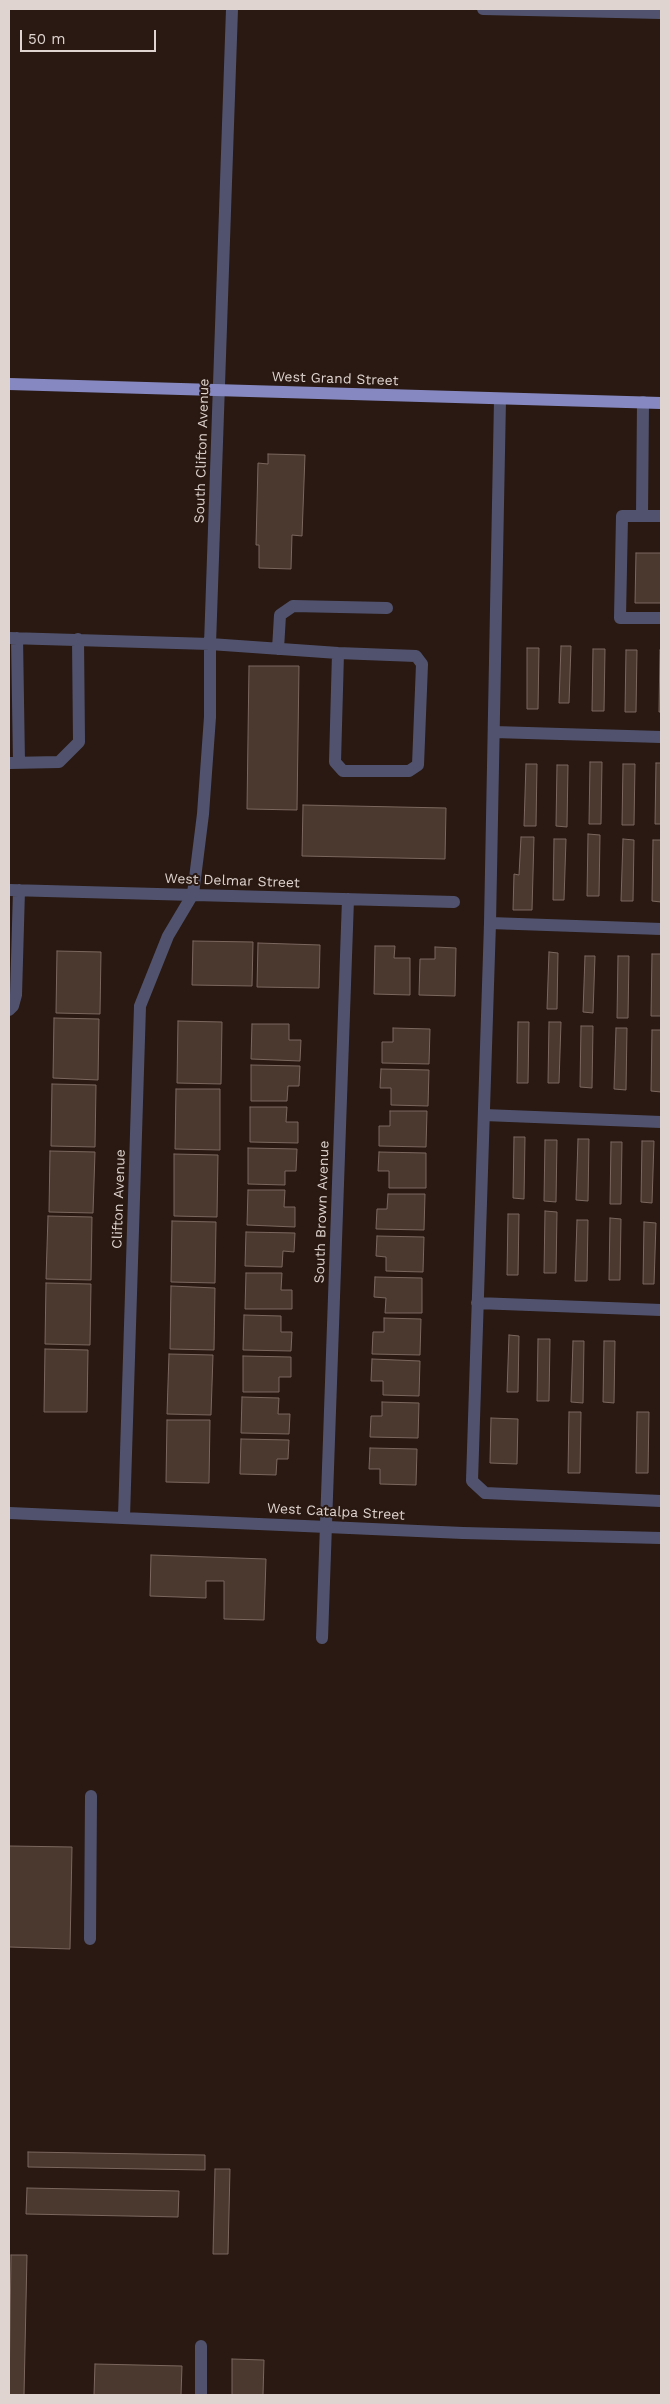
<!DOCTYPE html>
<html>
<head>
<meta charset="utf-8">
<style>
	body { margin:0 }
	#map { position:relative; width:670px; height:2404px; overflow:hidden; background:#291912; font-family:"Work Sans",sans-serif }
	canvas { display:block }
	.frame { position:absolute; inset:0; border:10px solid #dfd4cf; pointer-events:none }
	.scale { position:absolute; left:20px; top:30px; width:136px; height:22px; box-sizing:border-box; border:2px solid #dfd4cf; border-top:0; padding-left:6px; font-size:15px; line-height:18px; white-space:nowrap; color:#dfd4cf; -webkit-text-stroke:4px #291912; paint-order:stroke }
</style>
</head>
<body>
<div id="map">
<canvas width="670" height="2404"></canvas>
<div class="frame"></div>
<div class="scale">50 m</div>
</div>
<script>
const g = document.querySelector('canvas').getContext('2d');
g.lineJoin = 'round';
function paint(path, color) {
  g.fillStyle = color;
  g.fill(path, 'evenodd');
}
function poly(rows) {
  const path = new Path2D();
  for (const r of rows) {
    path.moveTo(r[0], r[1]);
    for (let i = 2; i < r.length; i += 2) path.lineTo(r[i], r[i + 1]);
  }
  return path;
}
function trace(path, color, width, dash) {
  g.strokeStyle = color;
  g.lineWidth = width;
  g.lineCap = dash ? 'butt' : 'round';
  g.setLineDash(dash || []);
  g.stroke(path);
}
function drawText(font, color, halo, rows, align = 'center') {
  g.font = font + ' "Work Sans",sans-serif';
  g.lineWidth = 4;
  g.setLineDash([]);
  g.textBaseline = 'middle';
  g.strokeStyle = halo;
  g.fillStyle = color;
  for (const [text, x, y, turn = 0] of rows) {
    g.save();
    g.translate(x, y);
    g.rotate((+turn || 0) * Math.PI / 180);
    g.textAlign = isNaN(turn) ? turn : align;
    if (halo) g.strokeText(text, 0, 0);
    g.fillText(text, 0, 0);
    g.restore();
  }
}
const building = poly([
	[268,454,305,455,302,536,292,535,291,569,259,568,259,545,256,545,258,463,268,464,268,454],
	[636,553,661,553,661,603,635,603,636,553],
	[561,646,571,646,569,703,559,703,561,646],
	[527,648,539,648,538,709,527,709,527,648],
	[593,649,605,649,604,711,592,711,593,649],
	[626,650,637,650,636,712,625,712,626,650],
	[660,650,661,650,661,712,659,712,660,650],
	[249,666,299,666,297,810,247,809,249,666],
	[590,762,602,762,601,824,589,824,590,762],
	[656,763,661,763,661,824,655,824,656,763],
	[526,764,537,764,536,826,524,826,526,764],
	[623,764,635,764,634,825,622,825,623,764],
	[557,765,568,765,567,827,556,826,557,765],
	[303,805,446,808,445,859,302,856,303,805],
	[588,834,600,835,599,896,587,896,588,834],
	[521,837,534,837,532,910,513,910,514,874,519,875,521,837],
	[554,839,566,839,564,900,553,900,554,839],
	[623,839,634,840,633,901,621,901,623,839],
	[653,840,661,840,661,902,652,901,653,840],
	[193,941,253,942,252,986,192,985,193,941],
	[258,943,320,945,319,988,257,987,258,943],
	[375,946,395,946,394,958,410,958,410,995,374,994,375,946],
	[435,947,456,948,455,996,419,995,420,959,435,959,435,947],
	[57,951,101,952,100,1014,56,1013,57,951],
	[549,952,558,953,557,1009,547,1009,549,952],
	[652,954,661,954,661,1016,651,1016,652,954],
	[585,956,595,956,593,1013,583,1012,585,956],
	[618,956,629,956,628,1018,617,1018,618,956],
	[54,1018,99,1019,98,1080,53,1078,54,1018],
	[178,1021,222,1022,221,1084,177,1083,178,1021],
	[518,1022,529,1022,528,1083,517,1083,518,1022],
	[549,1022,561,1022,559,1083,548,1083,549,1022],
	[252,1024,289,1024,289,1040,301,1040,300,1061,251,1059,252,1024],
	[581,1026,593,1026,592,1088,580,1087,581,1026],
	[393,1028,430,1029,429,1064,382,1063,382,1042,393,1042,393,1028],
	[616,1028,627,1028,626,1090,614,1089,616,1028],
	[652,1030,661,1030,661,1092,651,1091,652,1030],
	[251,1065,300,1066,299,1086,288,1086,287,1101,251,1101,251,1065],
	[381,1069,429,1070,428,1106,391,1105,391,1088,380,1088,381,1069],
	[52,1084,96,1085,95,1147,51,1146,52,1084],
	[176,1089,220,1089,220,1150,175,1149,176,1089],
	[250,1107,287,1107,286,1122,298,1122,298,1143,250,1142,250,1107],
	[390,1111,427,1111,426,1147,379,1146,379,1126,390,1126,390,1111],
	[514,1137,525,1137,524,1199,513,1198,514,1137],
	[578,1139,589,1139,588,1201,576,1200,578,1139],
	[545,1140,557,1140,556,1202,544,1201,545,1140],
	[642,1141,654,1141,652,1203,641,1202,642,1141],
	[611,1142,622,1142,621,1204,610,1204,611,1142],
	[248,1148,297,1149,296,1171,285,1171,285,1185,248,1184,248,1148],
	[50,1151,95,1152,93,1213,49,1212,50,1151],
	[379,1152,426,1153,426,1188,389,1188,389,1171,378,1171,379,1152],
	[174,1154,218,1155,217,1217,174,1216,174,1154],
	[248,1190,285,1190,284,1207,295,1207,295,1227,247,1225,248,1190],
	[388,1194,425,1194,424,1230,376,1229,377,1209,387,1209,388,1194],
	[545,1211,557,1212,556,1273,544,1273,545,1211],
	[508,1214,519,1214,518,1275,507,1275,508,1214],
	[48,1216,92,1217,91,1280,46,1279,48,1216],
	[610,1218,621,1219,620,1280,609,1280,610,1218],
	[577,1220,588,1220,587,1281,575,1281,577,1220],
	[172,1221,216,1222,215,1283,171,1282,172,1221],
	[644,1222,656,1223,654,1284,643,1284,644,1222],
	[246,1232,295,1233,294,1252,283,1251,282,1267,245,1266,246,1232],
	[377,1236,424,1237,423,1272,386,1271,386,1257,376,1256,377,1236],
	[246,1273,282,1273,281,1290,292,1290,292,1309,245,1309,246,1273],
	[375,1277,422,1278,422,1313,385,1313,386,1298,374,1297,375,1277],
	[46,1283,91,1284,90,1345,45,1344,46,1283],
	[171,1286,215,1288,214,1350,170,1349,171,1286],
	[244,1315,281,1316,281,1332,292,1332,291,1351,243,1350,244,1315],
	[384,1318,421,1319,420,1355,372,1354,373,1332,384,1332,384,1318],
	[509,1335,519,1336,518,1392,507,1392,509,1335],
	[538,1339,550,1339,549,1401,537,1401,538,1339],
	[573,1341,584,1341,583,1403,571,1402,573,1341],
	[604,1341,615,1341,614,1403,603,1402,604,1341],
	[45,1349,88,1350,87,1412,44,1412,45,1349],
	[169,1354,213,1355,211,1415,167,1414,169,1354],
	[243,1356,291,1357,291,1377,279,1377,279,1392,243,1392,243,1356],
	[372,1359,420,1361,419,1396,383,1395,383,1381,371,1381,372,1359],
	[242,1397,279,1398,278,1414,290,1414,289,1434,241,1433,242,1397],
	[382,1402,419,1403,418,1438,370,1437,371,1416,382,1416,382,1402],
	[569,1412,581,1412,580,1473,568,1473,569,1412],
	[637,1412,649,1412,648,1473,636,1473,637,1412],
	[491,1418,518,1419,517,1464,490,1463,491,1418],
	[167,1420,210,1420,209,1483,166,1482,167,1420],
	[241,1439,289,1440,288,1459,277,1459,276,1475,240,1474,241,1439],
	[370,1448,417,1449,416,1485,380,1484,380,1469,369,1469,370,1448],
	[151,1555,266,1559,264,1620,224,1619,224,1581,206,1581,206,1598,150,1596,151,1555],
	[9,1846,72,1847,70,1949,9,1947,9,1846],
	[28,2152,205,2155,205,2170,28,2167,28,2152],
	[215,2169,230,2169,228,2254,213,2254,215,2169],
	[27,2188,179,2191,178,2217,26,2214,27,2188],
	[11,2255,27,2255,24,2395,9,2395,11,2255],
	[232,2359,264,2360,263,2395,232,2395,232,2359],
	[95,2364,182,2366,181,2395,94,2395,95,2364]
]);
const minor = poly([
	[483,9,661,13],
	[500,399,490,923,472,1481,485,1493,661,1501],
	[642,516,643,402],
	[661,516,622,516,620,618,661,618],
	[9,638,210,644,338,653,416,656,422,664,418,765,409,771,343,771,335,762,338,653],
	[17,638,19,763],
	[278,649,280,615,293,606,387,608],
	[494,732,661,737],
	[9,763,59,762,79,742,78,639],
	[9,890,454,902],
	[490,923,661,929],
	[9,1010,13,1006,16,995,19,890],
	[484,1115,661,1122],
	[477,1303,661,1310],
	[9,1513,463,1533,661,1538],
	[124,1517,140,1006,168,936,193,894,203,814,210,717,210,644,232,9],
	[322,1638,348,899],
	[90,1939,91,1796],
	[201,2346,201,2395]
]);
const major = poly([
	[9,384,661,403]
]);
const streetNames = [
	["West Grand Street",335,379,2],
	["South Clifton Avenue",202,451,-88],
	["West Delmar Street",232,881,2],
	["Clifton Avenue",119,1199,-88],
	["South Brown Avenue",322,1212,-88],
	["West Catalpa Street",336,1512,3]
];
paint(building, '#4b3930');
trace(building, '#7b675e', 1);
trace(minor, '#51536e', 12);
trace(major, '#8689c1', 12);
drawText('14px', '#dfd4cf', '#291912', streetNames);
</script>
</body>
</html>
